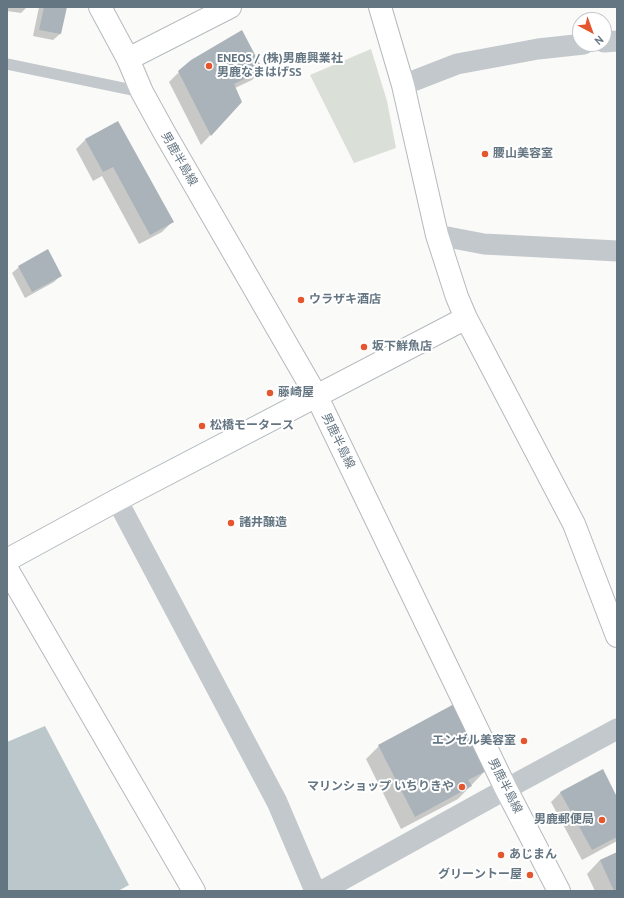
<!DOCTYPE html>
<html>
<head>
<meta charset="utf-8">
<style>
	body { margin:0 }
	#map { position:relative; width:624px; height:898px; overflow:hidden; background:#fafaf8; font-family:"PT Sans",sans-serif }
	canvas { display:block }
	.frame { position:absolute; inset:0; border:8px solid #657683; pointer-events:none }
	.north { position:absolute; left:572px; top:12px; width:40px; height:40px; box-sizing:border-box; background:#fff; border:1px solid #c1c8cd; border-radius:50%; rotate:139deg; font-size:11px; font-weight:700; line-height:16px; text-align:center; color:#657683 }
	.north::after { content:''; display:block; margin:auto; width:14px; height:18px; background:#e4572e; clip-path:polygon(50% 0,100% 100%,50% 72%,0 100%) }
</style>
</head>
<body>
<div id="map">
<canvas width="624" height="898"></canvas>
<div class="frame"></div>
<div class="north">N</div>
</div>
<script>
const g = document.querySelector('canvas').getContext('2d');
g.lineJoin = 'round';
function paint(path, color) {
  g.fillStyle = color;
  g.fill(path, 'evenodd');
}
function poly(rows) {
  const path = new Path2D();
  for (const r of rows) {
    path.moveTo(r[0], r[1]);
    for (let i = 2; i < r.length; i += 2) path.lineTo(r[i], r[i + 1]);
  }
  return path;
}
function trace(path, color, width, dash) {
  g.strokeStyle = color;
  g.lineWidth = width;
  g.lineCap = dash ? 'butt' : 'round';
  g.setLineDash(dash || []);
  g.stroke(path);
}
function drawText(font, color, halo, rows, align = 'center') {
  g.font = font + ' "PT Sans","Noto Sans JP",sans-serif';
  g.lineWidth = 4;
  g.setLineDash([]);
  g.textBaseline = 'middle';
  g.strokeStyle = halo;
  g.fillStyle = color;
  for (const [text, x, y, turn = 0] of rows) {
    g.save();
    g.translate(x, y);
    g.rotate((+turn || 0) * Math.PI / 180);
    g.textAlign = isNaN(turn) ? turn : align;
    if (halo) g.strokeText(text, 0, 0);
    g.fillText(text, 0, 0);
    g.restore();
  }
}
const green = poly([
	[371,49,387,101,396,148,354,163,310,75]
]);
const water = poly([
	[45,726,129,885,118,891,7,891,7,742]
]);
const shadow = poly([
	[7,7,27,7,21,13,7,11],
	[39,7,66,7,60,34,53,40,33,36],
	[262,70,252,80,235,88,241,102,201,145,169,82,179,72],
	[86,139,172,222,162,232,139,244,102,176,93,181,76,149],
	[19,267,61,275,54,282,25,298,12,273],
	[379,746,486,770,458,799,401,829,366,759],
	[561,792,617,800,617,841,582,860,551,802],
	[617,853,617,891,595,891,587,874,600,860]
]);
const building = poly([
	[44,7,67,7,61,34,39,30],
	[242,30,263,70,234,84,242,102,211,136,178,71,191,60],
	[118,121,174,222,150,235,113,167,103,172,85,139],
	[48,249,62,276,32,292,18,266],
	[456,703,488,770,468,780,472,786,415,817,378,745],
	[603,769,617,797,617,837,592,850,560,792],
	[617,852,617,891,614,891,600,860]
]);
const lane = poly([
	[7,64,142,92]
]);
const street = poly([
	[604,42,617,41],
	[403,85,457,64,538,49,584,44],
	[437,235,484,244,617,251],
	[117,500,277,802,315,891],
	[322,891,506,789,617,729]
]);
const secondary = poly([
	[100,7,128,59],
	[380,7,403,85,437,235,457,297,466,318,574,524,617,636],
	[7,560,117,500,466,318],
	[7,569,194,891]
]);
const primary = poly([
	[230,7,128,59,142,92,164,132,317,397,506,789,559,891]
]);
const markers = [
	[209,66,4,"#e4572e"],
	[485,154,4,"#e4572e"],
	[301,300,4,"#e4572e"],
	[364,347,4,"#e4572e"],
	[270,393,4,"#e4572e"],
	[202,426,4,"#e4572e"],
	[231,523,4,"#e4572e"],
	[524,741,4,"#e4572e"],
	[462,787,4,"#e4572e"],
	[602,820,4,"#e4572e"],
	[501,855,4,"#e4572e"],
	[530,875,4,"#e4572e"]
];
const poiNames = [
	["ENEOS / (株)男鹿興業社",217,59],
	["男鹿なまはげSS",217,73],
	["腰山美容室",493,154],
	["ウラザキ酒店",309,300],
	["坂下鮮魚店",372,347],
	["藤崎屋",278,393],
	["松橋モータース",210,426],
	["諸井醸造",239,523],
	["エンゼル美容室",516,741,"right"],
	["マリンショップ いちりきや",454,787,"right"],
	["男鹿郵便局",594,820,"right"],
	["あじまん",509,855],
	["グリーントー屋",522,875,"right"]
];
const streetNames = [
	["男鹿半島線",179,159,60],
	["男鹿半島線",338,441,64],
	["男鹿半島線",505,786,63]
];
paint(green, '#dadfd7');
paint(water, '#bbc7cb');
paint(shadow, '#0003');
paint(building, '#aab3b9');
trace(secondary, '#b3babf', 24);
trace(primary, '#b5babe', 24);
trace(lane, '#c3c8cc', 11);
trace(street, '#c3c8cc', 21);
trace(secondary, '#fff', 22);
trace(primary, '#fff', 22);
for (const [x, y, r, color] of markers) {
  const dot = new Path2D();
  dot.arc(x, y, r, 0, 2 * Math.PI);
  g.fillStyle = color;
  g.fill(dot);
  trace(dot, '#fff', 1.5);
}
drawText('bold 12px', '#657683', '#fff', poiNames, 'left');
drawText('12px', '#657683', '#fff', streetNames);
</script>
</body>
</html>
